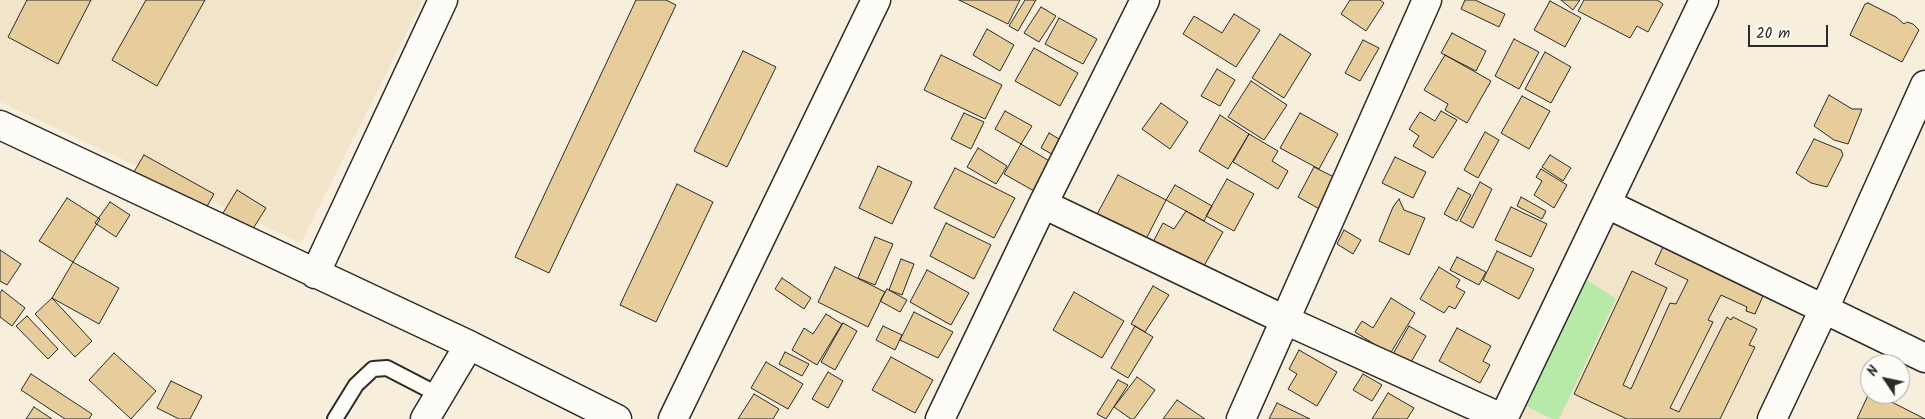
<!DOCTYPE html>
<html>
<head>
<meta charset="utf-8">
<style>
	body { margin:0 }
	#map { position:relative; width:1925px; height:419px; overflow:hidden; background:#f7eedc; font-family:Kalam,sans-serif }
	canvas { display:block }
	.north { position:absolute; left:1860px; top:354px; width:50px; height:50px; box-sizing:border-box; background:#fdfcf7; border:1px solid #a9a8a5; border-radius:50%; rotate:304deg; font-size:14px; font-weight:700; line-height:20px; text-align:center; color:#2b2b2b }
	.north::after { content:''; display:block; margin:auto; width:18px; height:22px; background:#2b2b2b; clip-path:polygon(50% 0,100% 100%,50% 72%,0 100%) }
	.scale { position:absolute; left:1748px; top:25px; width:80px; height:22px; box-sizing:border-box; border:2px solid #2b2b2b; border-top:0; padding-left:6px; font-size:15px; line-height:18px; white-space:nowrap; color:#2b2b2b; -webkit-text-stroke:4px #fdfcf7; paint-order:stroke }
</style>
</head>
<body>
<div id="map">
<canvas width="1925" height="419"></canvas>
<div class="north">N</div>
<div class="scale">20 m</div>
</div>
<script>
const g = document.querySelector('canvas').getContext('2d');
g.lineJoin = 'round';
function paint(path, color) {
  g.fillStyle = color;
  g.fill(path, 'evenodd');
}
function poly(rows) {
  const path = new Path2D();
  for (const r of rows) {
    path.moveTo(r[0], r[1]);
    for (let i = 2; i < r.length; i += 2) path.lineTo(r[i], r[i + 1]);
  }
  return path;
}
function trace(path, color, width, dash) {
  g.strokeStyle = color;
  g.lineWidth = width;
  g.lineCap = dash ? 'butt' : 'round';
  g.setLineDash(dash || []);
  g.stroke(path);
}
const built = poly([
	[0,0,423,0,301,243,0,102],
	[1607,204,1824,309,1772,419,1504,419]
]);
const green = poly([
	[1584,278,1616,299,1559,419,1552,419,1522,404]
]);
const building = poly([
	[27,0,91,0,58,64,8,37,27,0],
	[146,0,205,0,157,86,112,60,146,0],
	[636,0,666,0,676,5,549,273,515,257,636,0],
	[959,0,1020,0,1008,24,959,0],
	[1025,0,1036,0,1018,31,1009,26,1025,0],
	[1350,0,1380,0,1384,3,1366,31,1341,14,1350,0],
	[1465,0,1475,0,1505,14,1499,27,1461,9,1465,0],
	[1561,0,1580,0,1573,10,1561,0],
	[1584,0,1657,0,1663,4,1648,32,1637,26,1630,38,1578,11,1584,0],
	[1550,1,1581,18,1565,47,1534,30,1550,1],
	[1868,3,1896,17,1904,24,1907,22,1913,24,1919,30,1902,62,1850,35,1865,4,1868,3],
	[1041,7,1056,16,1039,42,1024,33,1041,7],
	[1234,14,1260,30,1236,67,1183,34,1194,16,1222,33,1234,14],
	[1059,18,1097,39,1083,64,1045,44,1059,18],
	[987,29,1014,45,1000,71,973,55,987,29],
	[1452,33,1486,51,1476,71,1441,53,1452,33],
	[1280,34,1311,54,1284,98,1252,78,1280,34],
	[1514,39,1539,52,1519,89,1495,76,1514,39],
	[1363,40,1379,48,1360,81,1345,73,1363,40],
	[1034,48,1078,73,1060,106,1015,81,1034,48],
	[743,51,776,67,727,167,694,151,743,51],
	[1545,52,1571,67,1551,103,1525,89,1545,52],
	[941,55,1002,85,985,119,924,90,941,55],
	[1445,55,1491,81,1467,123,1445,110,1448,104,1424,90,1445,55],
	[1217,69,1235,80,1220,106,1201,96,1217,69],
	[1251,81,1287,105,1264,140,1228,117,1251,81],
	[1829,95,1852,109,1862,109,1848,144,1834,140,1814,126,1829,95],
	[1522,96,1550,111,1529,149,1501,133,1522,96],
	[1161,103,1188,122,1170,149,1142,129,1161,103],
	[1005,111,1032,126,1021,144,995,129,1005,111],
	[1441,111,1457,120,1433,158,1413,146,1419,136,1409,129,1420,112,1435,121,1441,111],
	[964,113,984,122,971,149,951,139,964,113],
	[1300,113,1338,134,1319,169,1280,148,1300,113],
	[1220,115,1249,134,1228,169,1199,151,1220,115],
	[1485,132,1499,140,1478,178,1464,170,1485,132],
	[1049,133,1064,142,1055,156,1041,148,1049,133],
	[1249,134,1278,151,1272,161,1288,171,1278,189,1233,162,1249,134],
	[1814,139,1841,150,1843,155,1827,187,1811,183,1796,173,1814,139],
	[1021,144,1051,162,1034,191,1004,174,1021,144],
	[978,148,1007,166,996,184,967,167,978,148],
	[144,155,214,194,201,217,131,177,144,155],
	[1550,155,1571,168,1563,181,1542,167,1550,155],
	[1395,157,1426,172,1413,198,1382,183,1395,157],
	[878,166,912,182,892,224,859,208,878,166],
	[1314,167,1340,180,1323,211,1298,197,1314,167],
	[955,168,1015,198,994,238,934,208,955,168],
	[1541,169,1567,185,1554,208,1534,195,1542,181,1536,177,1541,169],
	[1118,175,1166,200,1143,245,1095,218,1118,175],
	[1227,179,1254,194,1234,231,1206,216,1227,179],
	[1480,182,1492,189,1473,228,1460,221,1480,182],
	[677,184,713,202,656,322,620,305,677,184],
	[1175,185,1212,206,1204,221,1166,200,1175,185],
	[1458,188,1471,195,1457,221,1444,214,1458,188],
	[237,190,266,208,249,235,220,218,237,190],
	[1521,197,1546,211,1542,219,1517,206,1521,197],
	[67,198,100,219,73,262,39,241,67,198],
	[1399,199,1404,210,1425,218,1409,255,1379,241,1393,207,1399,199],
	[110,202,130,215,116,237,95,223,110,202],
	[1511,207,1547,224,1531,257,1495,240,1511,207],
	[1186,211,1223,232,1200,273,1151,246,1163,223,1174,229,1186,211],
	[946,223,991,245,974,279,930,256,946,223],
	[1344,230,1361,240,1353,254,1337,244,1344,230],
	[875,237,893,244,875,285,858,278,875,237],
	[1663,247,1763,296,1755,314,1746,311,1747,307,1721,295,1708,320,1713,322,1670,408,1679,412,1727,317,1731,320,1733,317,1757,329,1749,345,1755,347,1720,419,1627,419,1574,394,1632,271,1667,288,1623,385,1631,389,1670,303,1676,304,1688,280,1655,264,1663,247],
	[0,250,21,264,7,285,0,281,0,250],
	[1497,251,1534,269,1519,299,1483,280,1497,251],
	[1457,257,1486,272,1479,285,1450,270,1457,257],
	[901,259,914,264,902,295,889,290,901,259],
	[73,262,119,288,99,324,52,298,73,262],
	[835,267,885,292,868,327,818,302,835,267],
	[1439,267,1460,280,1456,287,1465,292,1455,309,1449,306,1444,313,1420,299,1439,267],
	[927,270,969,293,951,325,910,302,927,270],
	[782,278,811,298,804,309,775,289,782,278],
	[1153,286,1169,295,1145,332,1131,324,1153,286],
	[887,289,907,300,900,312,880,301,887,289],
	[2,290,25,308,12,326,0,317,0,293,2,290],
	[1074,292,1124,321,1102,358,1053,330,1074,292],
	[52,298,92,341,75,357,35,314,52,298],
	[1391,298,1415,313,1390,354,1355,332,1362,321,1373,328,1391,298],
	[914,312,953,332,938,358,900,340,914,312],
	[826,314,842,324,817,365,792,350,804,328,813,334,826,314],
	[27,316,58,349,48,359,16,326,27,316],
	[843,323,857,331,835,370,821,362,843,323],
	[883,326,902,335,895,350,876,340,883,326],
	[1135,326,1153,337,1128,378,1111,368,1135,326],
	[1409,326,1426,336,1410,364,1393,354,1409,326],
	[1457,328,1491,346,1483,361,1490,365,1480,383,1439,361,1457,328],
	[1299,350,1337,372,1317,406,1288,389,1297,374,1289,369,1299,350],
	[785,352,809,364,802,376,779,364,785,352],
	[114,353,156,391,131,419,89,380,114,353],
	[891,357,933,380,915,413,872,390,891,357],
	[766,362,803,384,788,409,751,388,766,362],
	[828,372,843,381,828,408,812,399,828,372],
	[31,374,92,414,89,419,65,419,21,390,31,374],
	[1363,374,1382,385,1372,401,1353,390,1363,374],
	[1137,377,1155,390,1134,419,1131,419,1114,407,1137,377],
	[1118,380,1128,385,1106,419,1097,414,1118,380],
	[171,381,202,396,190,419,179,419,157,408,171,381],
	[1870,391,1870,394,1876,394,1925,419,1857,419,1870,391],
	[1388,393,1414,408,1407,419,1372,419,1388,393],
	[754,394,779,409,773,419,738,419,754,394],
	[1177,400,1205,419,1163,419,1177,400],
	[1277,403,1310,419,1269,419,1277,403],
	[34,407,52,419,26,419,34,407]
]);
const lane = poly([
	[335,419,356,385,373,369,387,368,439,395]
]);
const street = poly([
	[0,125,469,345,617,419],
	[1043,204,1285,320,1504,419],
	[1607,204,1925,358],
	[315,274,443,0],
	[425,419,469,345],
	[673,419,876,0],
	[940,419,1043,204,1145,0],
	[1241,419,1427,0],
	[1503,419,1704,0],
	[1772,419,1824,309,1925,85]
]);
paint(built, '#f2e4c9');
paint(green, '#b7e9a9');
paint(building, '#e8cd9c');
trace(building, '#2b2b2b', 1);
trace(lane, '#2b2b2b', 18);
trace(street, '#2b2b2b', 31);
trace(lane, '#fdfcf7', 14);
trace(street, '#fdfcf7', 28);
</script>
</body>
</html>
